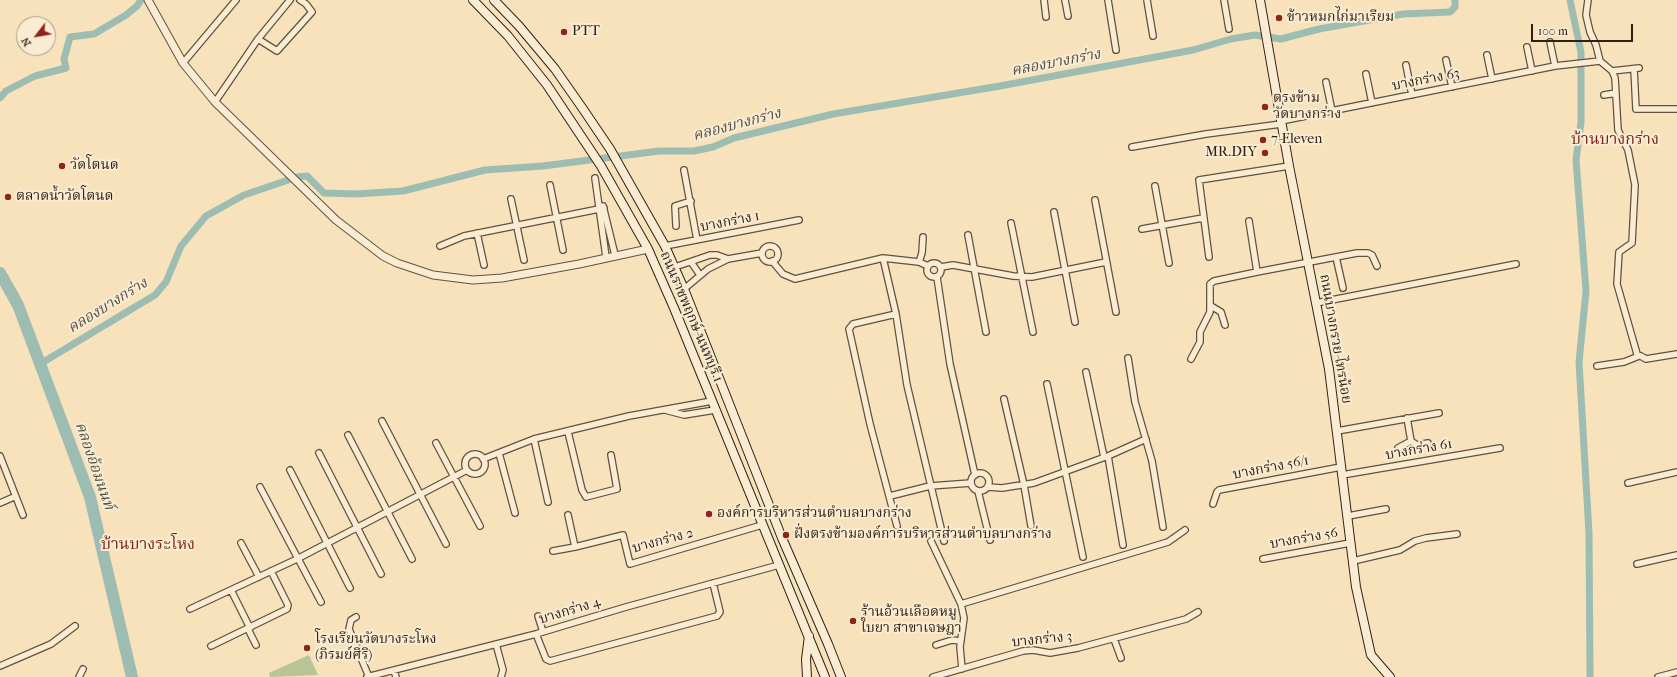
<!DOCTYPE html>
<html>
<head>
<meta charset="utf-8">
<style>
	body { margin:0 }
	#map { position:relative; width:1677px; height:677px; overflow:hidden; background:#f7e2bc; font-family:"IM FELL French Canon",serif }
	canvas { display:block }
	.north { position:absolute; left:16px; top:16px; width:40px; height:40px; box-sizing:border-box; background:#faecd3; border:1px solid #aa9b87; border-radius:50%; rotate:239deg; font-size:11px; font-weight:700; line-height:16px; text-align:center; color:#312115 }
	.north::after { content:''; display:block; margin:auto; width:14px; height:18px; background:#8f2418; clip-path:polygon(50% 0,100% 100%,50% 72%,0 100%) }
	.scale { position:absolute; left:1531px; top:24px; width:102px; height:18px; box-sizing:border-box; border:2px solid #312115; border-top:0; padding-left:5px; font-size:12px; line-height:14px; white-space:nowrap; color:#312115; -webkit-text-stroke:3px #faecd3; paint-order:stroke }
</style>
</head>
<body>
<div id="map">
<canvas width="1677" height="677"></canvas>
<div class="north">N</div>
<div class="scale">100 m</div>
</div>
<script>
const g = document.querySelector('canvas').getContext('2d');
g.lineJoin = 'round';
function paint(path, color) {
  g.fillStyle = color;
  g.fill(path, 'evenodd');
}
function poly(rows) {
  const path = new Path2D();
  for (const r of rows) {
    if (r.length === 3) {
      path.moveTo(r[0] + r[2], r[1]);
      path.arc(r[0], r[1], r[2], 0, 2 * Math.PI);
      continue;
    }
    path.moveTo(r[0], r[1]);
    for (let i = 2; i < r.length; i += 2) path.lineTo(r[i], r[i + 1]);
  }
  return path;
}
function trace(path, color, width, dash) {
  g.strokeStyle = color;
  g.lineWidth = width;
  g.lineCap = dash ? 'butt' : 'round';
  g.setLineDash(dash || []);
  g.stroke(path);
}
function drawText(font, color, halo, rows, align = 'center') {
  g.font = font + ' "IM FELL French Canon","Noto Serif Thai",serif';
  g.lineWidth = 4;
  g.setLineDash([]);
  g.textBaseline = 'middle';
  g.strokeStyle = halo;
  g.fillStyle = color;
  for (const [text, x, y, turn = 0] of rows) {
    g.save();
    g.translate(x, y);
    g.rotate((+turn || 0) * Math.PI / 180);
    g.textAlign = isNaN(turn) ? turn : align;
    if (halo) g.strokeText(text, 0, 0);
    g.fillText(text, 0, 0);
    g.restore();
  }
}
const green = poly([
	[309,655,318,675,270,677,269,673]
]);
const canal = poly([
	[1570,0,1581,52,1581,122,1576,160,1586,291,1579,362,1589,533,1590,677],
	[0,98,6,91,35,76,66,68,64,59,70,37,94,34,126,15,137,6,141,0],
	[40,364,155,295,166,282,181,246,206,216,244,195,297,177,307,176,324,193,356,194,403,191,485,170,543,166,659,151,694,151,713,147,734,138,833,114,1000,86,1193,50,1231,39,1255,35,1281,39,1319,29,1403,14,1450,12,1455,7,1455,0]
]);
const river = poly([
	[0,273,18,305,90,497,132,677]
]);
const minor = poly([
	[1044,0,1046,17],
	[1065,0,1068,16],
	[1108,0,1116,50],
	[1147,0,1153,36],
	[1224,0,1229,29],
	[1588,0,1586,15,1590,32,1596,45,1600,61,1612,71,1615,78,1618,130,1628,150,1635,185,1632,243,1619,252,1617,284,1637,354,1646,359,1677,354],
	[258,39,277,51,312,12,306,4,300,0],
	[1550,42,1555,66],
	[1527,47,1532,71],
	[1487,55,1492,79],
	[1446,60,1452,87],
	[183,63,236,0],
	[1406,65,1412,95],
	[1634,69,1636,109,1677,109],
	[1612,71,1639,68],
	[1366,74,1372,103],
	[1326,82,1332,111],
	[1604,95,1616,93],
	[215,102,258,39,290,0],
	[1281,121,1555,66,1600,61],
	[1132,147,1206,134,1281,124],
	[684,170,697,240],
	[595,178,606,257],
	[550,185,563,250],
	[1155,186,1169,263],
	[511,199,524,260],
	[1095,200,1116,312],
	[603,206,615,255],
	[1054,212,1075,322],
	[1249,221,1257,272,1357,253,1368,253,1372,255,1377,266],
	[1011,223,1033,332],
	[676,226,675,206,691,201],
	[1142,229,1203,218],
	[477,233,484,265],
	[968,235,986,332],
	[440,246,464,236,604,208],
	[665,246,799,220],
	[770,254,8],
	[1209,257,1199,180,1289,166],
	[1336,257,1343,288],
	[883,258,896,314,907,385,944,541],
	[772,261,783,274,795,279,883,258,919,262,928,266],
	[691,262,700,275],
	[919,262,922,253,923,237],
	[934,270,7],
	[675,267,710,255,717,255,728,259],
	[941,267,953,265,1013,276,1032,277,1106,262],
	[937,277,950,364,975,475],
	[684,289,708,269,728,259,762,253],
	[1316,303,1516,264],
	[1211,306,1221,312,1225,325],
	[896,314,853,324,849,329,870,424,897,526],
	[1128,358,1135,402,1152,461,1163,527],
	[1191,359,1200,342,1200,332,1210,312,1210,284,1214,281,1257,272],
	[1597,366,1624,362,1639,356],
	[1086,372,1104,457],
	[1047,384,1083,557],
	[1004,399,1024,485,1031,526],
	[665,410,684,415,715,410],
	[1407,418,1411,441,1417,445,1428,443],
	[382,421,446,544],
	[1337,431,1439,413],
	[568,432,582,490,586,497,617,489,611,455],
	[348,435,412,559],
	[534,439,548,502],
	[436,443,480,526],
	[1398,448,1411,441],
	[319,453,381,574],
	[499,453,515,513],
	[475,464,10],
	[0,456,23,515],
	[1108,456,1123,545],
	[483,459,534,439,629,416,712,401],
	[290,470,350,588],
	[980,482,9],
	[1342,475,1500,448],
	[1628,483,1677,472],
	[260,487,321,602],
	[988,487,1002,488,1034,483,1108,456,1146,439],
	[978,491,990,540],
	[890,496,930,486,971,483],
	[0,503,14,497],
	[1213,504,1217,492,1219,490,1341,467],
	[568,515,575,547,623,535,630,564,762,525],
	[1348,516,1386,509],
	[931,541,961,604,964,618,960,647,962,669],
	[241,543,259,577],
	[553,551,575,547],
	[1263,559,1350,543],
	[1353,561,1400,550,1415,541,1426,538,1457,534],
	[1637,564,1677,555],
	[231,590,250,628],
	[961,604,1168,542,1185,530],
	[190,609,297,559,467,470],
	[538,616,543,632],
	[356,617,351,620,349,629,369,677],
	[248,629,256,645],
	[536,634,546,659,550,661,717,616,720,612,713,583],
	[1114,639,1121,658],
	[496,644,503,670,501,677],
	[936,645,952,640,961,641],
	[211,646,287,609,288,605,271,571],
	[0,666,51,644,75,626],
	[394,670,396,677],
	[79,677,83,669],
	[367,677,536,634,626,607,779,565],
	[933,677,1023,651,1033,650,1050,653,1078,648,1186,619,1198,612],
	[1658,677,1677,672]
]);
const tertiary = poly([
	[148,0,183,63,215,102,336,220,383,256,397,263,433,275,473,280,502,278,579,264,648,249]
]);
const secondary = poly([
	[473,0,508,36,547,85,601,166,648,249,674,308,825,677],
	[494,0,519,26,555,69,583,109,610,149,665,246,684,289,782,538,828,644,841,677],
	[1260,0,1289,166,1329,369,1356,587,1371,655,1390,677],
	[807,677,806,659,809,636]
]);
const markers = [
	[1279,18,4,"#8f2418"],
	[564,32,4,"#8f2418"],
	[1265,107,4,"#8f2418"],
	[1263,140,4,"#8f2418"],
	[1265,153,4,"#8f2418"],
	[62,166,4,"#8f2418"],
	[8,197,4,"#8f2418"],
	[709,514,4,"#8f2418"],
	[786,535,4,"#8f2418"],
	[853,621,4,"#8f2418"],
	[307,648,4,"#8f2418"]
];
const poiNames = [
	["ข้าวหมกไก่มาเรียม",1287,18],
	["PTT",572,32],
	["ตรงข้าม",1273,99],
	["วัดบางกร่าง",1273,115],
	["7-Eleven",1271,140],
	["MR.DIY",1257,153,"right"],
	["วัดโตนด",70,166],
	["ตลาดน้ำวัดโตนด",16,197],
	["องค์การบริหารส่วนตำบลบางกร่าง",717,514],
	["ฝั่งตรงข้ามองค์การบริหารส่วนตำบลบางกร่าง",794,535],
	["ร้านอ้วนเลือดหมู",861,613],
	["ใบยา สาขาเจษฎา",861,629],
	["โรงเรียนวัดบางระโหง",315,640],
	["(ภิรมย์ศิริ)",315,656]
];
const streetNames = [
	["บางกร่าง 63",1426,80,-11],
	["บางกร่าง 1",730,222,-11],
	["ถนนราชพฤกษ์-นนทบุรี 1",691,317,67],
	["ถนนบางกรวย-ไทรน้อย",1335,339,80],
	["บางกร่าง 61",1419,450,-10],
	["บางกร่าง 56/1",1271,468,-11],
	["บางกร่าง 56",1304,539,-10],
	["บางกร่าง 2",663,541,-15],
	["บางกร่าง 4",570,611,-17],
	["บางกร่าง 3",1042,640,-6]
];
const waterNames = [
	["คลองบางกร่าง",1056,63,-11],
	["คลองบางกร่าง",737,125,-15],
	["คลองบางกร่าง",108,306,-32],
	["คลองอ้อมนนท์",94,466,71]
];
const quarterNames = [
	["บ้านบางกร่าง",1615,140],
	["บ้านบางระโหง",148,545]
];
paint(green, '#b7c495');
trace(canal, '#9dbdb2', 7);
trace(river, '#9dbdb2', 12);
trace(minor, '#62513f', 8);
trace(tertiary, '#62513f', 9);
trace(secondary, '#312115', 10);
trace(minor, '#faecd3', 5.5);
trace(tertiary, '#faecd3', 7);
trace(secondary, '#faecd3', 8);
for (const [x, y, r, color] of markers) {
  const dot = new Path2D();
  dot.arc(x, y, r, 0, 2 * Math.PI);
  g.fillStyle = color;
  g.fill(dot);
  trace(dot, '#faecd3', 1.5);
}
drawText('14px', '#312115', '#faecd3', poiNames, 'left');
drawText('14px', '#312115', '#faecd3', streetNames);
drawText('italic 15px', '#515044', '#faecd3', waterNames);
drawText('16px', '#7a1f14', '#faecd3', quarterNames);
</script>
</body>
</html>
